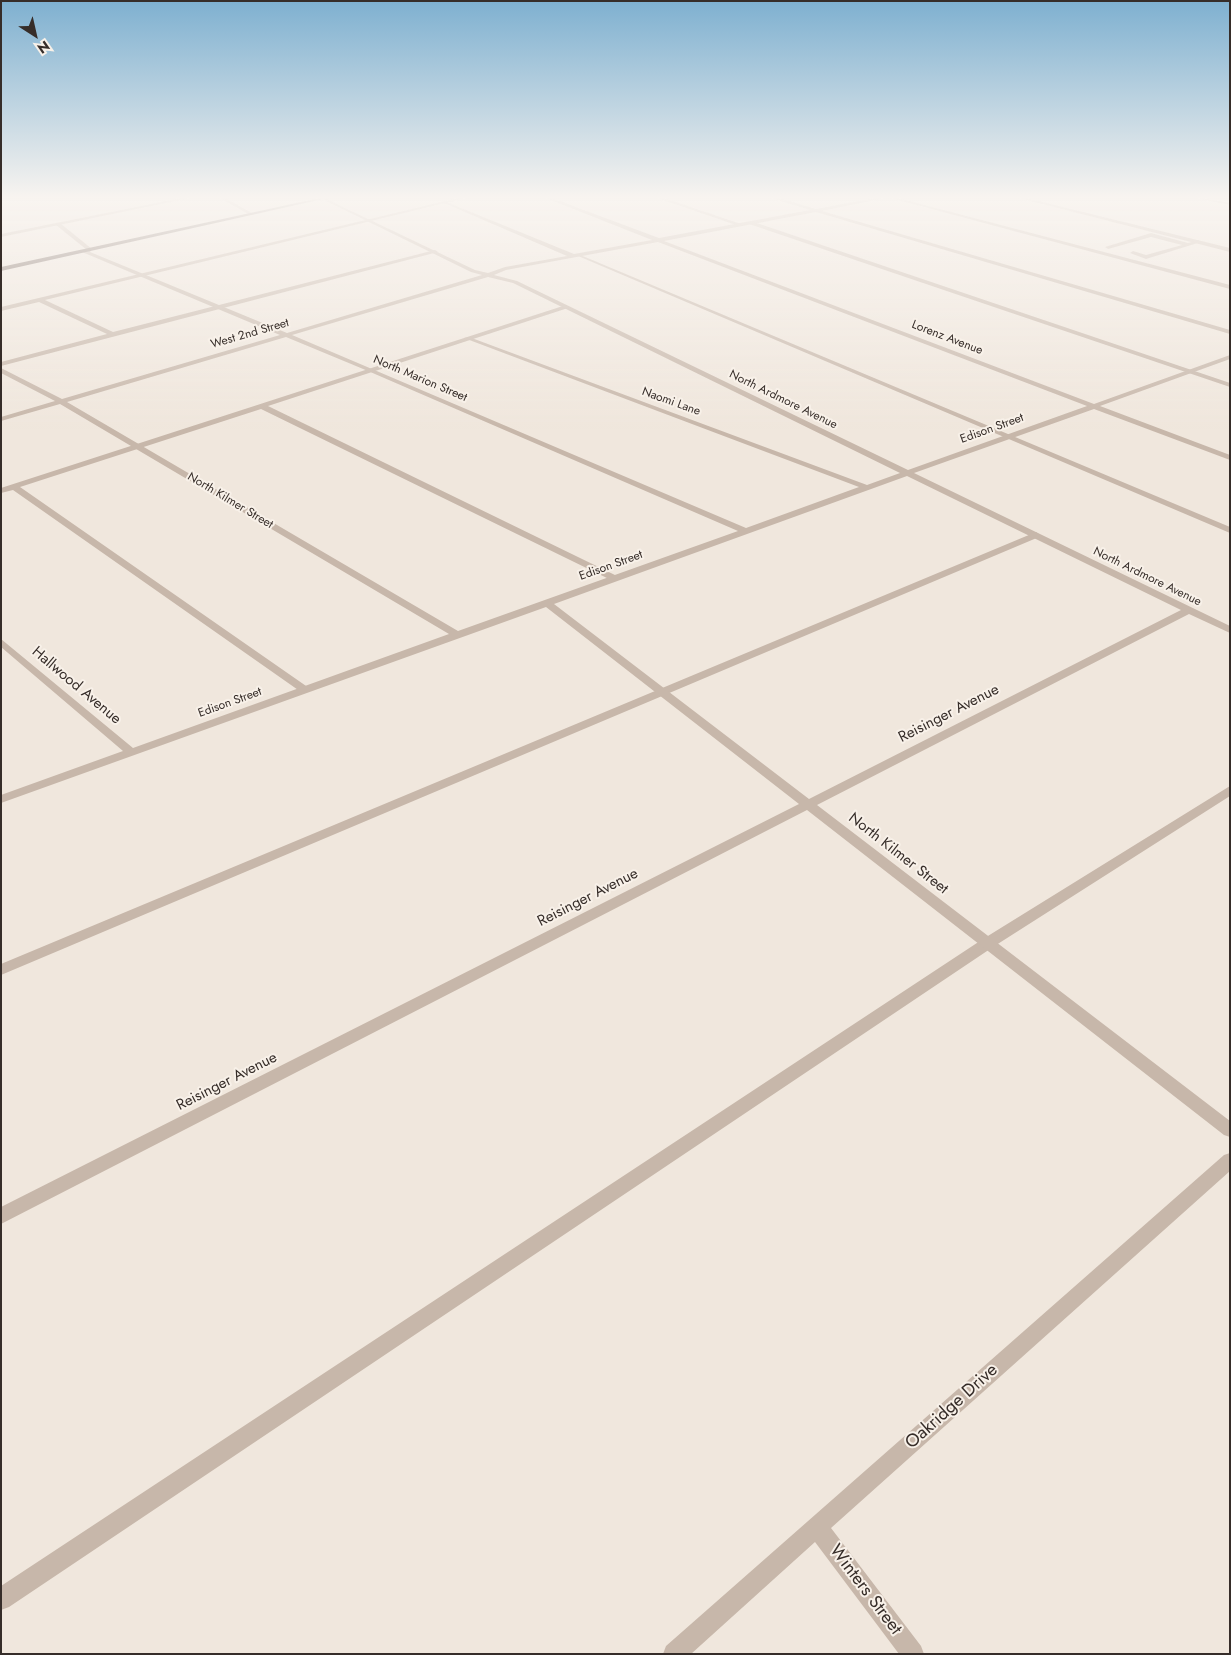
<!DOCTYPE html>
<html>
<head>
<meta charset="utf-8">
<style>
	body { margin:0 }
	#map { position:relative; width:1231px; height:1655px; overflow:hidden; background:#f0e7dd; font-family:Jost,sans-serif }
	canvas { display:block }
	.frame { position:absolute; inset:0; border:2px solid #362d29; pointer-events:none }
	.north { position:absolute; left:10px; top:10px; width:50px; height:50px; -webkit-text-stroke:4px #f8f1e9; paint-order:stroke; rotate:145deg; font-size:14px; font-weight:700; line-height:20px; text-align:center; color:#362d29 }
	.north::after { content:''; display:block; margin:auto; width:18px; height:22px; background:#362d29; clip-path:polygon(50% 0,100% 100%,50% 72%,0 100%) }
</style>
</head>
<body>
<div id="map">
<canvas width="1231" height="1655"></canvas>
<div class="frame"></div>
<div class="north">N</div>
</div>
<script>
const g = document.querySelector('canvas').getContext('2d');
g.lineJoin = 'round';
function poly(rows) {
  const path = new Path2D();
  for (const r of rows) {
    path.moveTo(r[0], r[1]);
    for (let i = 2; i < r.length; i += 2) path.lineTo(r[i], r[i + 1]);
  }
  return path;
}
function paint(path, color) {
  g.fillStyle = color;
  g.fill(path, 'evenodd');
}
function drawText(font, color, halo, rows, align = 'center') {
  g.font = font + ' Jost,sans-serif';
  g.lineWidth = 4;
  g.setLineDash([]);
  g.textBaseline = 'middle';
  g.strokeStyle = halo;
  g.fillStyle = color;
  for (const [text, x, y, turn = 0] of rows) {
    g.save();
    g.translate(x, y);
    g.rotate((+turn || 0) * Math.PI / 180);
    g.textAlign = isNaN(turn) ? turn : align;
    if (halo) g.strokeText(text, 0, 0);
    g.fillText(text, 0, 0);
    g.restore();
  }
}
const lane = poly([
	[186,197,195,197,1,237,1,234,186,197],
	[462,197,470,197,45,300,113,332,435,250,438,252,1,366,1,362,107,334,39,302,1,311,1,307,462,197],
	[654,197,661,197,744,225,739,226,654,197],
	[887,197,894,197,1230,285,1230,289,887,197],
	[751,221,1230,383,1230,387,749,224,751,221],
	[1151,233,1188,243,1198,240,1201,242,1146,259,1130,253,1133,251,1146,255,1182,245,1151,237,1108,249,1105,247,1151,233],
	[578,254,1230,527,1230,533,578,256,578,254],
	[566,305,568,308,268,406,617,576,617,580,611,580,261,409,20,487,309,688,310,690,309,692,301,692,13,490,1,493,1,488,566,305],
	[1036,532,1040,535,1039,537,1,975,1,964,1036,532],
	[1230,786,1230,796,993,947,9,1607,1,1610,1,1586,983,939,1230,786]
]);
const street = poly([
	[218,197,223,197,254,214,250,215,218,197],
	[322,197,475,270,488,273,505,267,567,256,444,203,444,201,574,254,652,240,543,197,549,197,659,238,810,210,768,197,775,197,816,209,880,197,889,197,822,211,1230,330,1230,334,816,212,664,241,1094,404,1230,355,1230,359,1100,406,1230,455,1230,460,1094,409,914,473,1230,626,1230,633,1189,614,817,805,1230,1121,1230,1137,1224,1135,807,810,1,1224,1,1207,799,804,546,607,1,803,1,795,123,751,1,647,1,639,133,748,449,634,60,404,1,421,1,417,55,401,1,373,1,368,62,399,280,335,82,252,82,250,87,250,56,225,56,223,60,223,92,249,90,252,287,333,482,275,471,272,322,199,322,197],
	[658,242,1087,406,908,470,517,281,494,275,506,270,658,242],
	[488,277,513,283,900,473,867,485,469,337,464,338,859,487,746,528,292,335,488,277],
	[286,337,368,371,738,531,458,631,67,402,286,337],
	[907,476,1181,610,809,799,554,604,907,476],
	[1015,197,1022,197,1230,248,1230,252,1015,197],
	[1197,197,1230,203,1230,205,1197,198,1197,197],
	[1230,1153,1230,1171,831,1528,921,1646,924,1654,899,1654,815,1542,691,1654,663,1654,666,1646,1224,1155,1230,1153]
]);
const primary = poly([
	[324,197,332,197,1,271,1,267,324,197]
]);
const farStreetnames = [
	["West 2nd Street",250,334,-16],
	["Lorenz Avenue",947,338,21],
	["North Marion Street",420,379,23],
	["North Ardmore Avenue",783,400,26],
	["Naomi Lane",671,402,20],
	["Edison Street",992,429,-20],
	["North Kilmer Street",230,501,31],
	["Edison Street",611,566,-20],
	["North Ardmore Avenue",1147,577,26],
	["Edison Street",230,703,-20]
];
const streetNames = [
	["Hallwood Avenue",76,686,40],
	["Reisinger Avenue",949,714,-27],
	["North Kilmer Street",898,854,38],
	["Reisinger Avenue",588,898,-27],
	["Reisinger Avenue",227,1082,-27]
];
const nearStreetnames = [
	["Oakridge Drive",952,1407,-42],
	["Winters Street",865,1590,53]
];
paint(lane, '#c7b7aa');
paint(street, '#c7b7aa');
paint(primary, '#76645b');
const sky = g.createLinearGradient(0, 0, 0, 429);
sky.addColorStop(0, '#7eb0d0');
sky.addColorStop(0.46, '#f8f4f0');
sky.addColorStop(1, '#f8f4f000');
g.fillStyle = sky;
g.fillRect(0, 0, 1231, 429);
drawText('12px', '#362d29', '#f8f1e9', farStreetnames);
drawText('15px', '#362d29', '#f8f1e9', streetNames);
drawText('18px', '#362d29', '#f8f1e9', nearStreetnames);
</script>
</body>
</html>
